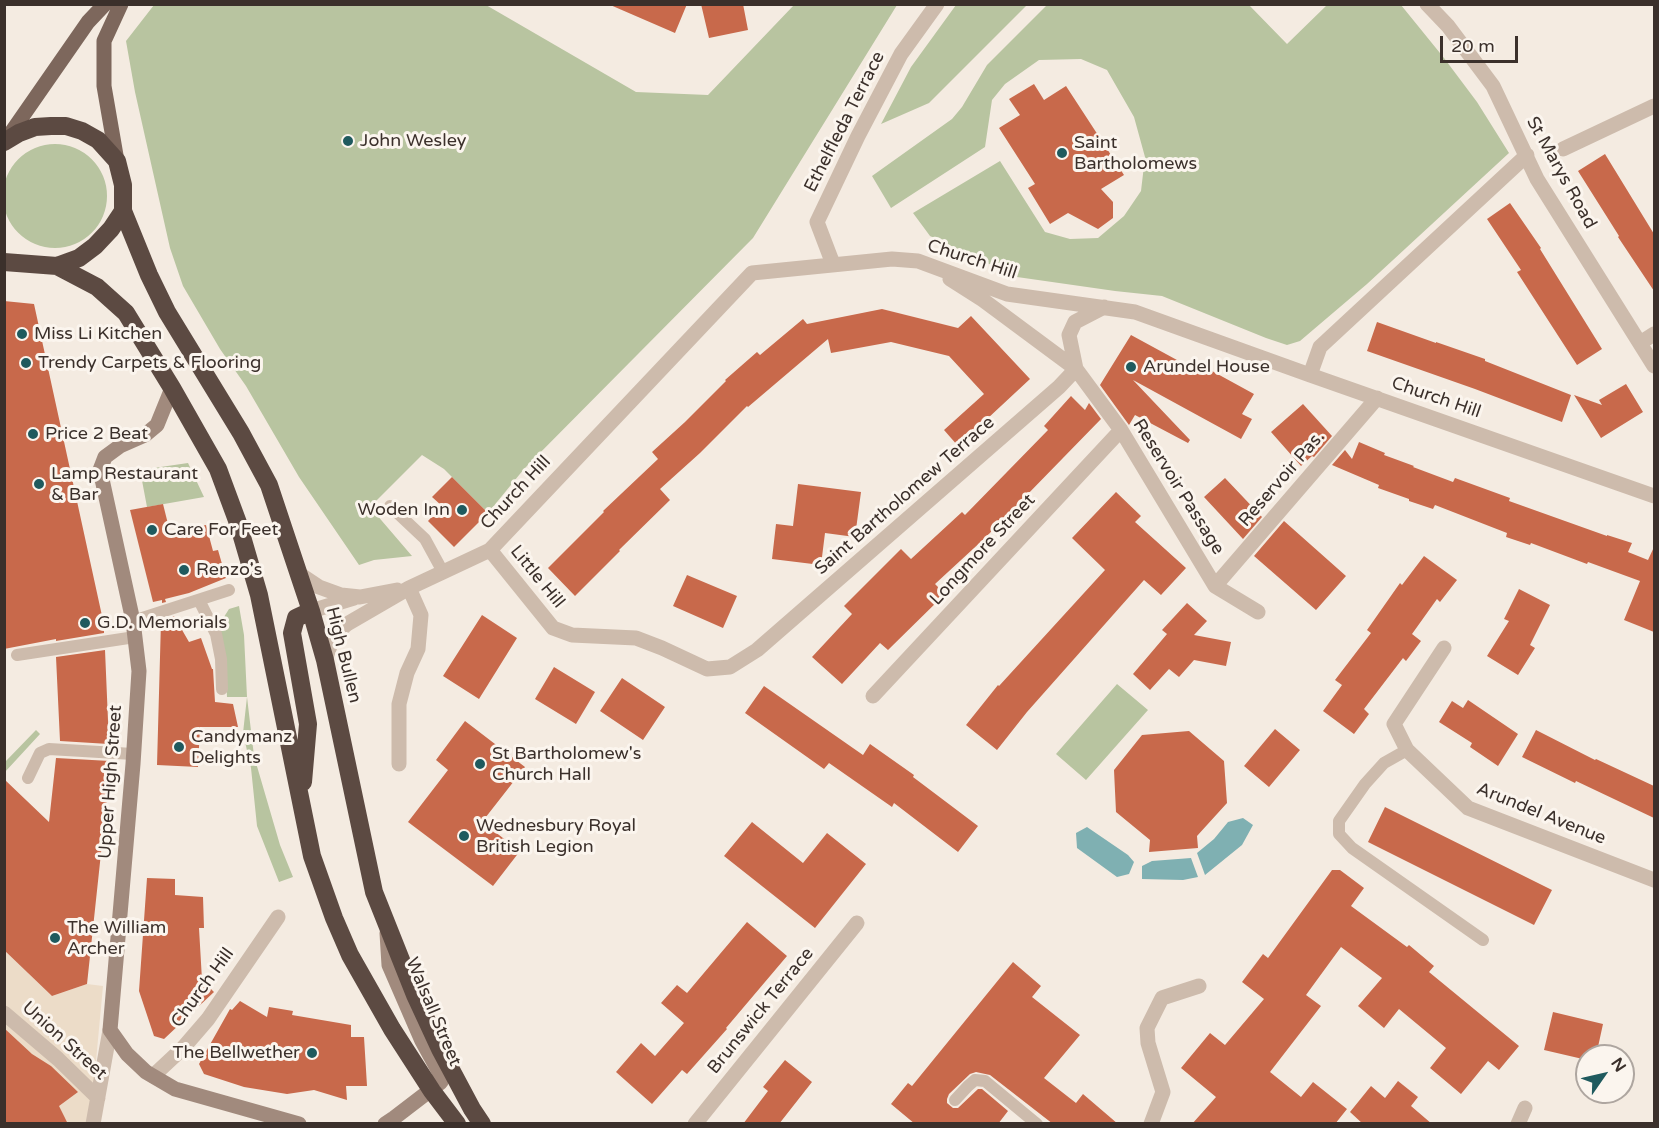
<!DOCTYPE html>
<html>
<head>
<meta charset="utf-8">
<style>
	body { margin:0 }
	#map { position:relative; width:1659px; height:1128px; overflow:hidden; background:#f4ebe1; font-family:"Varela Round",sans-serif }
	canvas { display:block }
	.frame { position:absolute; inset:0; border:6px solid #3b302b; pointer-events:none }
	.north { position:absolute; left:1575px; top:1044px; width:60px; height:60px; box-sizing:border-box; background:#fbf5ee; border:2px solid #aea6a0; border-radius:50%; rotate:56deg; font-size:16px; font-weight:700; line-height:24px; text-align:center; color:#3b302b }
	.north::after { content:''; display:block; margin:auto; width:21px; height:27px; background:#1f5a5e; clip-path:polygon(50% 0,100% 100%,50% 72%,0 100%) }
	.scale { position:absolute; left:1440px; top:36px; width:78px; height:27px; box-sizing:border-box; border:3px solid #3b302b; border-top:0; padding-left:8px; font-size:18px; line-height:21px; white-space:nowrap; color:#3b302b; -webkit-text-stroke:4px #fbf5ee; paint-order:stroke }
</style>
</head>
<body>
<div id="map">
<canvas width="1659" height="1128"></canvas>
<div class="frame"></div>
<div class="north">N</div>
<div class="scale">20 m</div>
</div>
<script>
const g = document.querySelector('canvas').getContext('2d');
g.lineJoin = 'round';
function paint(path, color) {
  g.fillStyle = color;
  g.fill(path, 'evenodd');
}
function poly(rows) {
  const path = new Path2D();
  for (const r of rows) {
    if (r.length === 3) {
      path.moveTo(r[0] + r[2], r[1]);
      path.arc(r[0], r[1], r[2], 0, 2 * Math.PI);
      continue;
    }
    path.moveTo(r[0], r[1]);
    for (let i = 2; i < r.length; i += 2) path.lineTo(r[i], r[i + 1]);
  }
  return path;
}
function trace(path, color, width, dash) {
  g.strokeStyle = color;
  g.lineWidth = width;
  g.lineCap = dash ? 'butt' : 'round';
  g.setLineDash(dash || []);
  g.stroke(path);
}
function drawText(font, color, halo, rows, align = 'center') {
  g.font = font + ' "Varela Round",sans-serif';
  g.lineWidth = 6;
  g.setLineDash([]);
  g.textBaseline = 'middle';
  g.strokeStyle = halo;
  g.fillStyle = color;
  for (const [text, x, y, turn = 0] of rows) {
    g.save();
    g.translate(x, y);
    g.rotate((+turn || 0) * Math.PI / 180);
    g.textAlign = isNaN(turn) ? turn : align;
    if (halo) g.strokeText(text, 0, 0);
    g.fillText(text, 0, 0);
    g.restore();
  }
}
const green = poly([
	[1048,4,1249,5,1287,44,1327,5,1401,5,1444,58,1477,102,1509,153,1367,284,1300,341,1287,345,1266,338,1162,296,1115,291,1017,277,930,236,913,213,1000,161,1045,232,1070,239,1098,238,1124,216,1141,191,1145,157,1134,117,1107,70,1081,59,1039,60,1005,84,992,100,985,147,891,208,872,176,952,119,962,107,987,65],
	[154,5,486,5,636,92,708,95,794,5,897,5,753,238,524,469,488,513,444,469,422,455,370,507,412,556,374,560,359,565,299,477,246,386,220,349,183,286,170,248,135,92,126,41],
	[956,5,1027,5,929,103,881,124,911,67],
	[55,196,52],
	[188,463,204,497,147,507,140,470],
	[239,606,244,635,247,697,254,756,280,845,293,877,279,882,257,826,251,768,243,733,247,697,227,697,225,656,217,628,229,609],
	[1117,684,1148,710,1086,780,1056,754],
	[36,730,40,734,5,772,5,762]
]);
const plaza = poly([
	[4,950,52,996,87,984,103,986,93,1093,87,1123,68,1123,65,1118,39,1116,5,1059]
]);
const water = poly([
	[1243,818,1253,825,1242,845,1205,875,1197,853,1214,839,1228,822],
	[1087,827,1128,855,1134,862,1129,874,1117,877,1077,848,1076,833],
	[1191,858,1198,877,1183,880,1142,879,1142,866,1152,861]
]);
const building = poly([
	[608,4,687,4,675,33],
	[701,4,743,4,748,30,709,38],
	[1034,84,1044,100,1066,86,1124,175,1101,189,1113,202,1113,218,1098,229,1068,213,1050,224,1028,188,1035,184,999,128,1020,115,1009,99],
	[1605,154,1654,234,1654,291,1618,237,1619,236,1578,171],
	[1510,203,1541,248,1540,249,1602,349,1577,365,1517,272,1521,270,1487,219],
	[4,301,34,304,104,625,104,633,56,641,56,639,4,649],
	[882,309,958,328,971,316,1030,379,958,446,944,430,984,394,949,356,891,342,831,353,828,339,748,407,747,406,700,453,660,489,670,500,619,550,620,551,575,596,548,568,604,512,603,511,658,459,652,452,685,422,726,381,725,380,757,352,760,355,803,319,807,324],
	[1377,322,1436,343,1436,342,1485,359,1485,361,1571,395,1562,422,1475,389,1367,351],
	[1131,335,1188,366,1192,360,1254,394,1242,414,1252,419,1241,439,1133,380,1190,440,1188,443,1135,415,1129,425,1100,385],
	[1626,384,1643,412,1601,438,1574,395,1602,405,1599,400],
	[1071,396,1085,410,1089,403,1101,419,986,537,935,584,945,594,888,650,880,643,842,684,812,657,852,614,844,606,901,549,911,559,962,512,965,515,1048,430,1044,426],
	[1303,404,1332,436,1314,457,1312,456,1301,466,1271,432],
	[1359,442,1385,453,1384,455,1414,466,1413,467,1453,482,1455,478,1510,498,1509,501,1607,536,1607,535,1632,543,1628,552,1648,560,1654,547,1654,632,1624,620,1640,581,1588,562,1587,564,1531,543,1530,545,1506,537,1507,533,1435,505,1433,509,1409,501,1409,499,1378,488,1379,485,1332,465,1345,450,1352,459],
	[452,477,488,513,454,547,428,521,442,506,432,497],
	[1225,478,1262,517,1243,539,1204,497],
	[798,484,861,492,855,537,825,533,821,565,772,559,776,524,793,526],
	[1116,492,1141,516,1135,522,1186,568,1161,595,1144,580,1027,712,997,750,966,725,998,685,999,686,1105,570,1072,538],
	[163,504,170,532,206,525,213,551,218,550,226,578,189,593,165,599,166,602,162,603,162,600,153,602,130,510],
	[1284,521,1346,576,1316,610,1254,556],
	[1424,556,1457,580,1440,602,1437,599,1412,634,1421,641,1406,661,1403,658,1364,709,1369,714,1354,734,1323,711,1342,685,1335,680,1371,633,1367,630,1400,583,1402,585],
	[687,575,737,596,723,628,673,606],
	[1519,589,1550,605,1530,645,1535,648,1518,675,1487,656,1509,621,1504,619],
	[1187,603,1207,621,1194,635,1231,642,1226,666,1194,660,1179,677,1169,669,1150,690,1133,674,1167,634,1162,630],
	[482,615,517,638,479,699,443,676],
	[174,616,189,642,201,638,212,669,213,669,215,702,233,704,238,727,200,727,198,767,157,765,161,621],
	[105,650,109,744,60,741,56,657],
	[554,667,595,692,576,724,535,699],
	[622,678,665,707,643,740,600,711],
	[764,686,863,755,870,744,914,775,913,777,978,826,958,852,894,803,892,807,829,763,824,769,745,713],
	[1468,700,1518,734,1498,766,1470,747,1472,743,1439,722,1452,701,1463,708],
	[465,721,525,767,482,822,520,851,493,886,408,822,448,770,436,760],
	[1275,729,1300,750,1269,787,1244,766],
	[1536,730,1595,760,1596,759,1654,786,1654,818,1576,781,1575,783,1522,757],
	[1189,731,1224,761,1227,803,1197,836,1198,848,1149,852,1150,840,1116,812,1114,770,1142,735],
	[56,758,110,761,110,769,87,984,52,996,4,950,4,779,49,822],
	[1385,807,1552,890,1534,925,1368,842],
	[752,822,803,863,827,833,866,864,815,928,724,856],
	[1332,870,1340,870,1364,888,1351,906,1407,947,1409,945,1434,966,1429,972,1519,1046,1499,1070,1488,1061,1461,1094,1430,1068,1446,1048,1399,1009,1384,1028,1358,1006,1382,978,1341,947,1306,995,1321,1006,1270,1072,1301,1097,1313,1082,1347,1109,1335,1124,1192,1124,1216,1097,1181,1068,1210,1033,1225,1045,1264,999,1242,982,1263,954,1268,958],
	[147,878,175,879,175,895,203,897,204,928,199,928,202,980,214,992,164,1039,154,1036,139,991],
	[747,922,787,956,726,1028,727,1029,687,1074,682,1070,652,1104,616,1072,641,1043,655,1056,684,1023,661,1003,677,985,687,993],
	[1013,962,1041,986,1032,997,1080,1035,1044,1078,1076,1103,1083,1094,1118,1124,1053,1124,990,1075,976,1072,970,1074,949,1094,947,1099,947,1103,953,1108,958,1108,978,1089,982,1089,1008,1111,998,1124,915,1124,891,1104,908,1083,912,1086],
	[240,1001,267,1017,269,1007,293,1011,292,1015,351,1025,351,1037,364,1037,367,1086,346,1086,347,1100,314,1090,287,1094,244,1087,204,1074,199,1064,230,1009,232,1010],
	[1553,1012,1603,1024,1596,1056,1587,1056,1587,1060,1544,1050],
	[4,1028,32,1054,51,1066,78,1092,59,1106,68,1124,4,1124],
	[785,1060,812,1082,779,1124,743,1124,768,1091,763,1087],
	[1398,1081,1418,1097,1411,1106,1432,1124,1363,1124,1350,1112,1371,1086,1385,1098]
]);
const lane = poly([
	[390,506,425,539,443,572],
	[199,600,216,634,221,659,222,689],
	[133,621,229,590],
	[17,655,135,637],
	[1407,750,1384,763,1365,784,1339,821,1339,834,1352,848,1483,940],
	[28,778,40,753,49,749,133,754],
	[955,1100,968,1086,975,1080,985,1081,1037,1124]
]);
const street = poly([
	[1427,4,1448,26,1493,86,1537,179,1654,366],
	[1563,149,1654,106],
	[833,264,817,222,858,136,901,54,937,4],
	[950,279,983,300,1076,369,1121,430,1215,586,1258,612],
	[1640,343,1654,334],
	[1076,369,1069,335,1075,322,1104,307],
	[1310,375,1320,347,1527,155],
	[490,550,553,628,572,635,636,638,662,648,707,669,730,667,757,650,1059,387,1076,369],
	[298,573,319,587,341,595,360,597,397,590],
	[1215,586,1377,398],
	[311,611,354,598],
	[1444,648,1394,724,1407,750,1468,808,1654,880],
	[325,660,334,635,347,624,409,588,490,550,752,273,892,259,918,261,1007,294,1135,312,1310,375,1654,496],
	[873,696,1121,430],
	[399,764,399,704,407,673,418,649,421,615,409,588],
	[4,1013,58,1059,98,1098],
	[153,1076,183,1048,208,1019,278,917],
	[93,1124,110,1030],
	[695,1124,857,923],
	[1151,1124,1163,1092,1148,1043,1147,1028,1162,998,1199,986],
	[1518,1124,1525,1108]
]);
const secondary = poly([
	[172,388,157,425,145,435,120,446,105,457,100,470,133,621,139,671,133,764,110,1030,127,1054,146,1072,175,1089,299,1124],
	[385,1124,394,1118,441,1082,439,1072,422,1041,389,965,387,933]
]);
const primary = poly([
	[6,140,88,22,105,4],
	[117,161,104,86,104,41,121,4]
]);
const highway = poly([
	[4,142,19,133,35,127,51,126,66,126,82,131,98,140,117,161,123,185,123,211,111,229,95,246,79,258,57,266,4,262],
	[123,211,149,275,167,312,241,433,269,485,311,611,325,660,374,892,415,995,440,1049,472,1109,482,1124],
	[57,266,97,287,126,313,172,388,218,469,238,523,259,595,312,856,334,918,350,955,392,1029,432,1091,457,1124],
	[303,782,308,724,292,633,296,618,311,611]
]);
const markers = [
	[348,141,6,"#1f5a5e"],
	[1062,153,6,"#1f5a5e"],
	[22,334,6,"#1f5a5e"],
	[26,363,6,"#1f5a5e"],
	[1131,367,6,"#1f5a5e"],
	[33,434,6,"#1f5a5e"],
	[39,484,6,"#1f5a5e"],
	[462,510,6,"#1f5a5e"],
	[152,530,6,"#1f5a5e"],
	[184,570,6,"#1f5a5e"],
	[85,623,6,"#1f5a5e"],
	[179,747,6,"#1f5a5e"],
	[480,764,6,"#1f5a5e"],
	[464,836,6,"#1f5a5e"],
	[55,938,6,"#1f5a5e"],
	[312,1053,6,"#1f5a5e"]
];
const streetNames = [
	["Ethelfleda Terrace",845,122,-63],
	["St Marys Road",1561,173,61],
	["Church Hill",972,260,18],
	["Church Hill",1436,398,19],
	["Reservoir Pas.",1282,479,-49],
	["Reservoir Passage",1178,487,58],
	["Church Hill",516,493,-47],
	["Saint Bartholomew Terrace",905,496,-41],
	["Longmore Street",983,550,-47],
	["Little Hill",537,577,51],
	["High Bullen",343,655,76],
	["Upper High Street",111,782,-86],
	["Arundel Avenue",1541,814,22],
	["Church Hill",203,988,-54],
	["Brunswick Terrace",761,1011,-51],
	["Walsall Street",433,1012,67],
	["Union Street",64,1041,42]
];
const poiNames = [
	["John Wesley",360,141],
	["Saint",1074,143],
	["Bartholomews",1074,164],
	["Miss Li Kitchen",34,334],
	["Trendy Carpets & Flooring",38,363],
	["Arundel House",1143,367],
	["Price 2 Beat",45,434],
	["Lamp Restaurant",51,474],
	["& Bar",51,495],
	["Woden Inn",450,510,"right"],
	["Care For Feet",164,530],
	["Renzo's",196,570],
	["G.D. Memorials",97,623],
	["Candymanz",191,737],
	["Delights",191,758],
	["St Bartholomew's",492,754],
	["Church Hall",492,775],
	["Wednesbury Royal",476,826],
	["British Legion",476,847],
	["The William",67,928],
	["Archer",67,949],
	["The Bellwether",300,1053,"right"]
];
paint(green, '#b8c4a0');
paint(plaza, '#ecdcc8');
paint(water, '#7fb0b2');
paint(building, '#c8694b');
trace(lane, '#cdbbac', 12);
trace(street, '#cdbbac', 15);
trace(secondary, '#a18a7d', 15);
trace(primary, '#7d675c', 15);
trace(highway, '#5c4a42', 18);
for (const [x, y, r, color] of markers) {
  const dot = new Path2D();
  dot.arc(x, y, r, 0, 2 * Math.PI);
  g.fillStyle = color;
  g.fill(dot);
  trace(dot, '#fbf5ee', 2);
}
drawText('18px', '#3b302b', '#fbf5ee', streetNames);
drawText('18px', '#3b302b', '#fbf5ee', poiNames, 'left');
</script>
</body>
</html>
